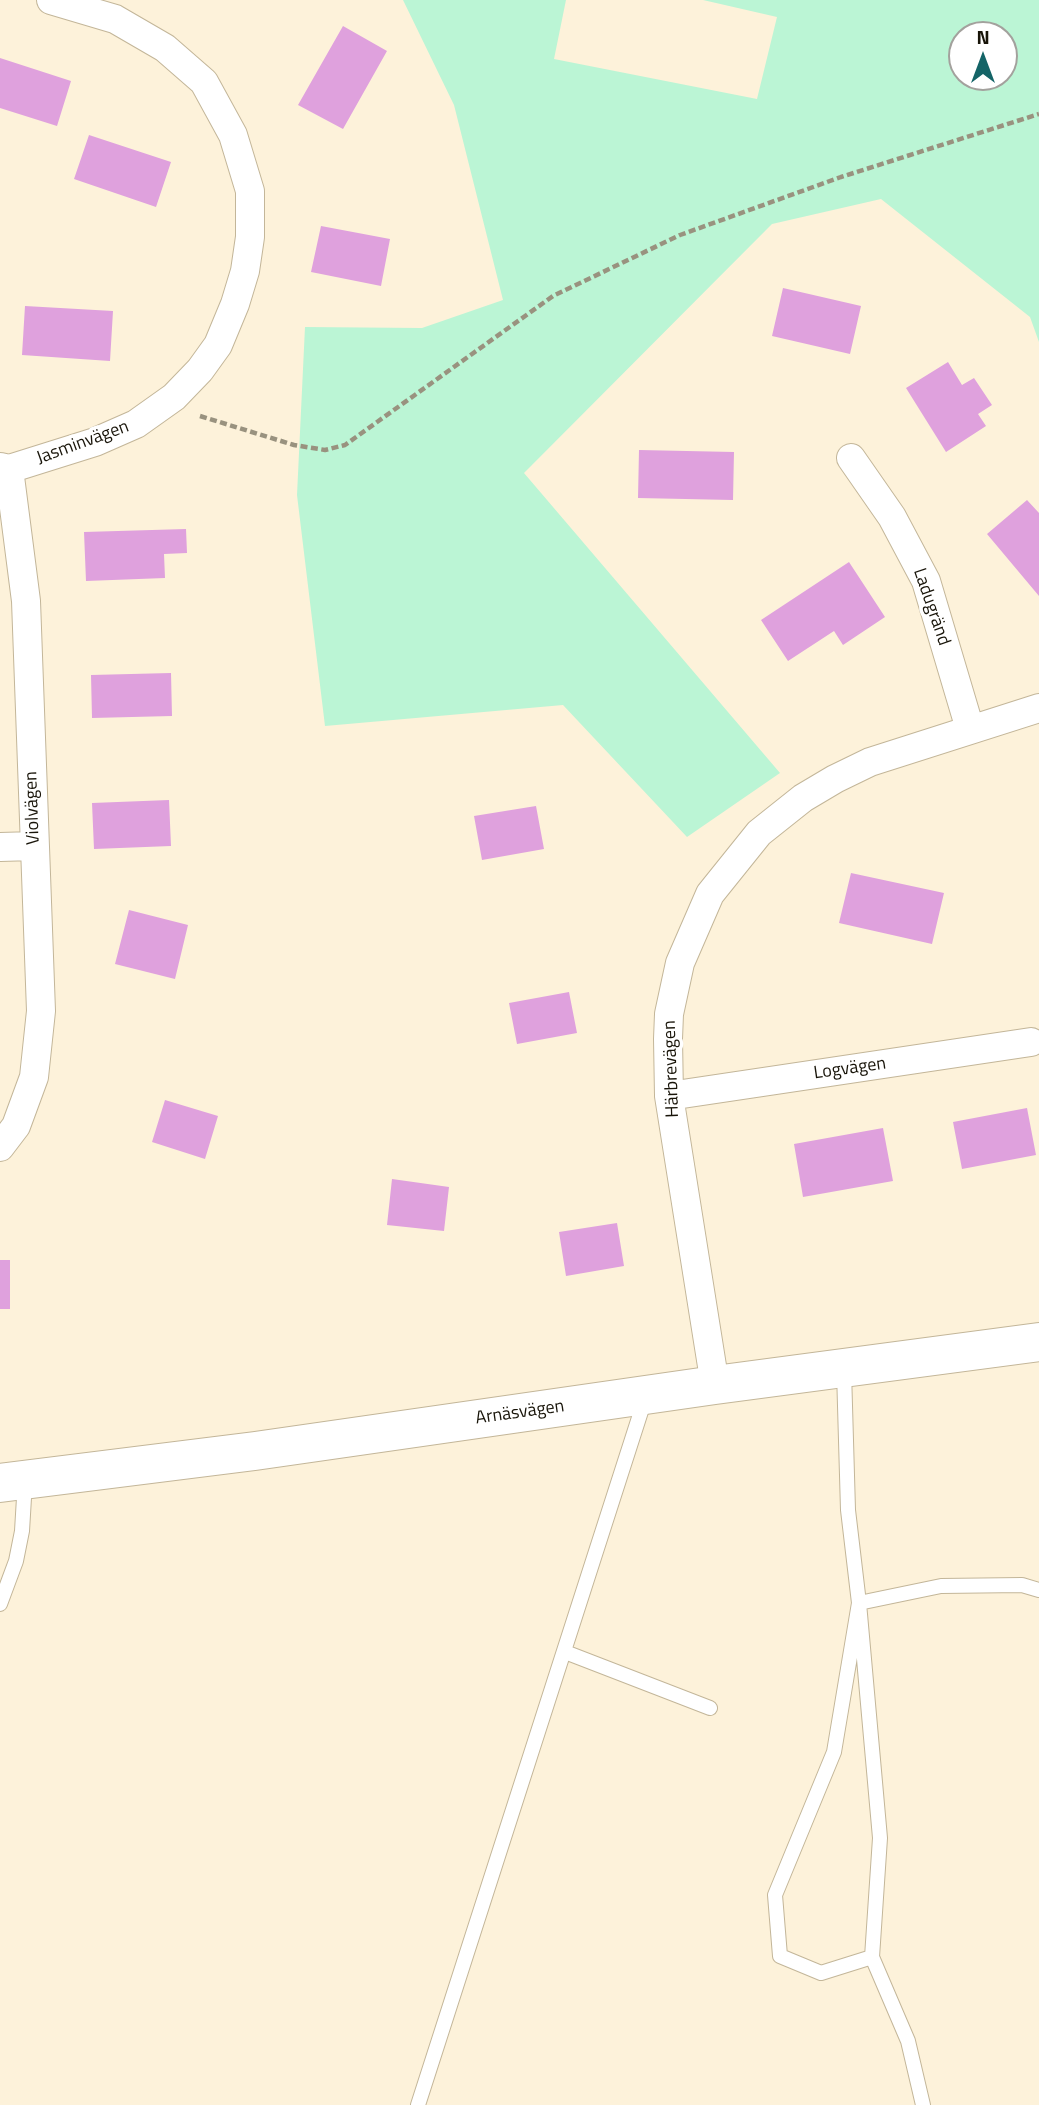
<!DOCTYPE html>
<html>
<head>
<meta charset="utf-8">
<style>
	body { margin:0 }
	#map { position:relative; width:1039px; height:2105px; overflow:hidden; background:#fdf2da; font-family:"Titillium Web",sans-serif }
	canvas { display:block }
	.north { position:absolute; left:948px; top:21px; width:70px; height:70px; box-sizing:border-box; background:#fff; border:2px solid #a3a19d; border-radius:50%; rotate:0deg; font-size:19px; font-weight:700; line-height:28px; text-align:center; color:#181409 }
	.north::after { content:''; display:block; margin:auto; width:24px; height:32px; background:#146467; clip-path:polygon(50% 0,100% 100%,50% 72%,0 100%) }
</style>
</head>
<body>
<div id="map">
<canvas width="1039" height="2105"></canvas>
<div class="north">N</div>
</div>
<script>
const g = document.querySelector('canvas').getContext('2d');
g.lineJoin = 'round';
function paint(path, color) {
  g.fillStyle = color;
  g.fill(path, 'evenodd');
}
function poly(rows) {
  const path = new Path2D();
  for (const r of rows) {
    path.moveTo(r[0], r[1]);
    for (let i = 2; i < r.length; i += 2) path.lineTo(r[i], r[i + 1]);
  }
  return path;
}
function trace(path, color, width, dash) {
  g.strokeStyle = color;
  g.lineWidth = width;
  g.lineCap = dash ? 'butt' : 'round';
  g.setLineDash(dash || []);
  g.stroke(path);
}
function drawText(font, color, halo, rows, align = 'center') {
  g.font = font + ' "Titillium Web",sans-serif';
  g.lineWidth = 7;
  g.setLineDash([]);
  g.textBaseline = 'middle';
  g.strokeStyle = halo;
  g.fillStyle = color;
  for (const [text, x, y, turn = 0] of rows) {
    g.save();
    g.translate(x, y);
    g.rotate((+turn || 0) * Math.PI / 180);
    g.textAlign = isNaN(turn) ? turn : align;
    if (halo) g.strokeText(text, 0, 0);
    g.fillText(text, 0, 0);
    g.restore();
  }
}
const green = poly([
	[403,0,566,0,554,59,757,99,777,17,703,0,1039,0,1039,342,1030,317,881,199,772,224,524,473,780,773,687,837,563,705,325,726,297,495,305,327,422,328,503,300,454,105],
	[1004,35,1004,77,962,77,962,35]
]);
const building = poly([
	[343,26,387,51,343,129,298,105],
	[0,58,71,81,57,126,0,108],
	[89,135,171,162,156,207,74,179],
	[321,226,390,239,381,286,311,272],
	[783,288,861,306,850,354,772,336],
	[25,306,113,311,110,361,22,355],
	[948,362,962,385,974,378,992,405,978,414,986,426,946,452,906,388],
	[639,450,734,452,733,500,638,498],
	[1027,500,1039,513,1039,596,987,534],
	[186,529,187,553,164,554,165,578,86,581,84,532],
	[849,562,885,617,843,645,834,631,788,661,761,620],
	[171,673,172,716,92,718,91,675],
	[169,800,171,846,94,849,92,803],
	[536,806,544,849,482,860,474,816],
	[851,873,944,893,932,944,839,923],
	[129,910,188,925,175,979,115,964],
	[569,992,577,1033,517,1044,509,1003],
	[165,1100,218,1116,205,1159,152,1142],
	[1027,1108,1036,1155,962,1169,953,1122],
	[883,1128,893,1181,803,1197,794,1144],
	[392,1179,449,1187,444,1231,387,1225],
	[617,1223,624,1266,566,1276,559,1232],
	[0,1260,10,1260,10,1309,0,1309]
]);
const path = poly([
	[200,416,294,445,325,450,345,445,553,296,680,235,841,177,1039,114]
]);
const lane = poly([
	[844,1371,848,1510,859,1603,834,1752,775,1895,780,1956,821,1973,872,1957,880,1838,859,1603,941,1586,1022,1585,1039,1590],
	[0,1604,16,1561,22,1531,25,1481],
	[565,1652,710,1708],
	[872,1957,908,2041,923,2105],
	[418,2105,645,1399]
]);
const street = poly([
	[851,458,892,517,926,581,970,729],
	[0,467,9,469,95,442,136,424,174,397,200,370,218,345,235,304,245,271,250,237,250,191,233,135,204,82,165,48,115,19,51,0],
	[0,847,34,846],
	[669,1096,1031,1042],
	[0,1147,16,1126,34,1077,41,1011,26,601,9,469],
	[715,1385,669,1096,668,1039,669,1014,680,963,710,894,759,833,803,798,835,779,870,762,1039,708]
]);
const secondary = poly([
	[0,1483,255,1451,715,1385,1039,1342]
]);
const streetNames = [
	["Jasminvägen",83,443,-20],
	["Ladugränd",931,607,71],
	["Violvägen",33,808,-92],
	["Härbrevägen",672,1069,-92],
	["Logvägen",850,1069,-8],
	["Arnäsvägen",520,1413,-8]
];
paint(green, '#bbf5d5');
paint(building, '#dfa1dd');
trace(lane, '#c3b699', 16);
trace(street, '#c3b699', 30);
trace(secondary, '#c3b699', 40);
trace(path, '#99927f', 4.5, [7, 3.5]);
trace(lane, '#fff', 14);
trace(street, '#fff', 28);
trace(secondary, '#fff', 38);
drawText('18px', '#181409', '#fff', streetNames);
</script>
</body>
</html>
